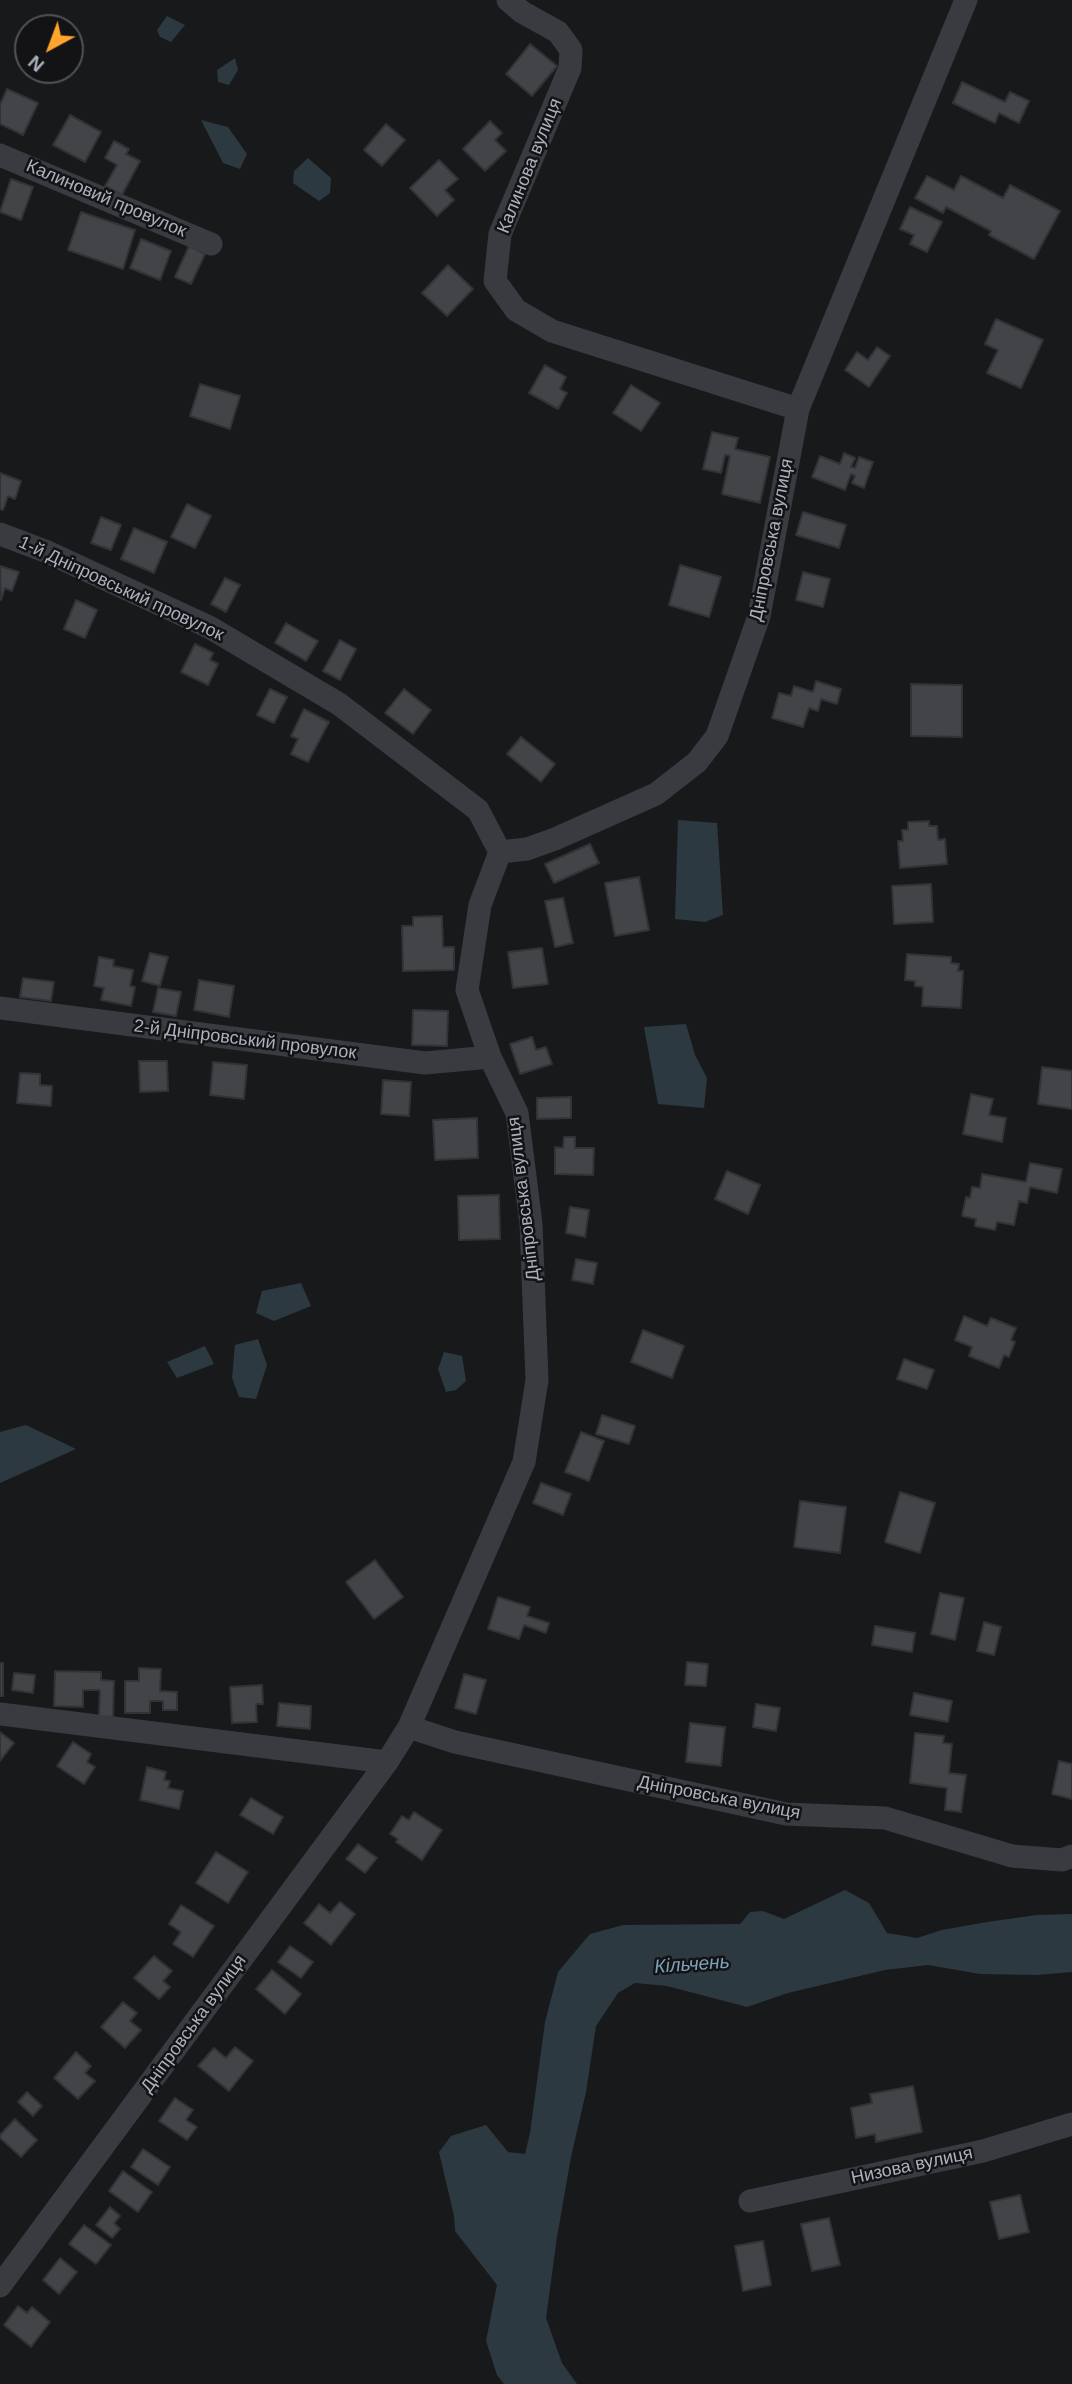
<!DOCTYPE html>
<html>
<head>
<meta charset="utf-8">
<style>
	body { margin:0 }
	#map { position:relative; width:1072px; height:2384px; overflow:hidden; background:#18191b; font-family:Helvetica,sans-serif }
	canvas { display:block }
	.north { position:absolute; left:14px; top:14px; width:70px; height:70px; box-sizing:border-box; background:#131316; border:2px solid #4f5258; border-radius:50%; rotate:221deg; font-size:19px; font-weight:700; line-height:28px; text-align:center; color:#aab1bc }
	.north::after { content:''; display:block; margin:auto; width:24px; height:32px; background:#ffa52c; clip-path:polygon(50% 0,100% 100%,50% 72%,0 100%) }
</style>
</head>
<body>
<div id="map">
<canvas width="1072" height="2384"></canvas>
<div class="north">N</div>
</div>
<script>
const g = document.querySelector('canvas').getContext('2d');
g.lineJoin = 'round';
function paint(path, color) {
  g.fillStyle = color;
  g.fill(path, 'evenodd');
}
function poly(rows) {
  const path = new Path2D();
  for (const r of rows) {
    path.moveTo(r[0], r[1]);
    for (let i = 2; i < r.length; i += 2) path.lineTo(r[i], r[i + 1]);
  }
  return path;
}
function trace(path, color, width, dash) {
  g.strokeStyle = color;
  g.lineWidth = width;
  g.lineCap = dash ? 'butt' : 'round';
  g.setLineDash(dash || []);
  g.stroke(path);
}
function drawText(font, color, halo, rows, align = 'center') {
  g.font = font + ' Helvetica,sans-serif';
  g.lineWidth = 5;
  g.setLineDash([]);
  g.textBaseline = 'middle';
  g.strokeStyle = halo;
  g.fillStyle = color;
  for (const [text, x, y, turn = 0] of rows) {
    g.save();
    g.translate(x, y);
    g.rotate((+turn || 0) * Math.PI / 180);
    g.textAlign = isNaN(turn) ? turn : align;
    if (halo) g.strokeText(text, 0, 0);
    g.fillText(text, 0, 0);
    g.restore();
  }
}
const water = poly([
	[167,16,185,25,171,42,160,37,157,30],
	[235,58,238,70,229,85,218,82,217,70],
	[201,120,228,127,247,154,240,169,223,163],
	[308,158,331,178,330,193,319,201,293,183,294,171],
	[678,820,717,823,723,915,705,922,675,919],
	[686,1024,695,1055,707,1078,704,1108,658,1104,644,1027],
	[301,1283,311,1306,274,1321,256,1313,262,1291],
	[258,1339,267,1365,256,1399,239,1397,232,1378,235,1345],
	[205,1346,214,1364,177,1378,167,1362],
	[444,1352,462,1356,466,1381,456,1390,446,1392,438,1369],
	[26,1425,76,1449,0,1483,0,1432],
	[845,1890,869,1903,887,1933,917,1938,942,1930,987,1922,1037,1915,1072,1914,1072,1972,1037,1975,980,1974,928,1965,885,1970,788,1993,747,2007,667,1986,635,1983,618,1993,596,2026,586,2092,571,2157,557,2237,546,2318,562,2363,577,2384,504,2384,497,2375,486,2341,497,2285,455,2231,454,2216,439,2152,451,2136,486,2125,508,2152,525,2154,530,2133,545,2022,558,1972,590,1934,623,1925,740,1924,750,1912,763,1911,784,1919]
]);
const building = poly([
	[530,44,557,66,532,96,506,74,530,44],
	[962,82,1005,102,1010,92,1029,101,1019,123,999,113,995,123,953,103,962,82],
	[7,89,38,103,23,135,0,124,0,105,7,89],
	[70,115,101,132,85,162,53,145,70,115],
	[490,121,502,133,495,140,506,151,485,171,463,149,490,121],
	[386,124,405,140,382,166,364,150,386,124],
	[114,141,129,149,126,154,140,161,122,195,105,186,117,165,105,158,114,141],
	[439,160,458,179,445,190,454,200,437,216,410,188,439,160],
	[927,176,954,190,961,176,1003,198,1010,185,1060,211,1034,259,989,235,991,231,946,207,943,213,915,198,927,176],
	[11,179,33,187,21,220,0,212,11,179],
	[910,207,942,222,927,252,910,244,914,235,900,229,910,207],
	[81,212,135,230,123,269,68,250,81,212],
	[141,239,171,251,160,280,130,268,141,239],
	[189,246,205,254,191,284,175,277,189,246],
	[448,265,473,289,447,316,422,293,448,265],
	[996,319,1043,340,1021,388,987,373,998,350,985,344,996,319],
	[877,347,890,356,869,387,845,370,857,352,868,360,877,347],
	[545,365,566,377,560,389,567,393,558,409,529,393,545,365],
	[200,384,240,396,230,429,190,416,200,384],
	[631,385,660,403,641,431,613,413,631,385],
	[712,432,738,438,735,449,770,457,760,503,722,494,730,456,725,455,721,473,703,469,712,432],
	[844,453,855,458,851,467,855,468,859,457,873,462,864,488,852,483,855,476,851,474,845,490,812,477,820,456,840,464,844,453],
	[0,473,21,481,15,499,8,496,3,510,0,509,0,473],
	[187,504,211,516,195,548,171,537,187,504],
	[803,512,846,525,839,548,796,535,803,512],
	[101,517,121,525,111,550,91,543,101,517],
	[134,528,167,542,154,573,121,559,134,528],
	[680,565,721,577,709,617,669,605,680,565],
	[0,566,19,572,12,591,5,588,1,600,0,566],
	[803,572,830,579,823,607,796,600,803,572],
	[225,578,240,585,226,612,211,604,225,578],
	[76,600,97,610,85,638,64,629,76,600],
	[286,623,318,641,306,661,275,643,286,623],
	[340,640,356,649,340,680,323,671,340,640],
	[195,644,213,653,210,660,218,664,208,685,181,672,195,644],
	[816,681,841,689,837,704,821,699,818,711,809,708,803,727,772,718,779,693,791,696,794,686,813,692,816,681],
	[911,684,962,685,962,737,911,736,911,684],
	[270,689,287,697,274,723,257,715,270,689],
	[404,689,431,710,413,734,385,713,404,689],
	[304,709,329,722,308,762,291,754,298,739,291,736,304,709],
	[521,737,555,764,541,782,507,754,521,737],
	[929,821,929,826,937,826,938,840,945,839,947,864,900,868,898,841,903,841,902,830,908,830,908,822,929,821],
	[590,844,599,863,554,883,545,864,590,844],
	[639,877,649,930,615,936,605,883,639,877],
	[931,884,933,922,894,924,892,886,931,884],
	[563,898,573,943,555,947,545,901,563,898],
	[442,916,443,947,454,947,454,970,403,971,402,926,413,926,413,917,442,916],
	[542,948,548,984,513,988,508,952,542,948],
	[150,953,168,957,160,986,142,981,150,953],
	[907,954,951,957,951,963,959,964,958,971,963,971,961,1008,922,1006,923,987,915,986,915,981,905,980,907,954],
	[99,957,114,960,113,966,133,970,130,986,135,987,131,1006,101,1000,104,988,94,986,99,957],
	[23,978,54,982,51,1001,20,997,23,978],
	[199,980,234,986,229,1017,194,1010,199,980],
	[158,988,181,992,176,1016,153,1012,158,988],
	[413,1010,448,1011,447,1046,412,1045,413,1010],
	[532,1037,536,1050,546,1047,552,1064,520,1074,510,1044,532,1037],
	[139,1061,167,1061,168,1091,140,1092,139,1061],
	[213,1062,247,1065,244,1099,210,1095,213,1062],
	[1042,1067,1072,1071,1072,1109,1038,1104,1042,1067],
	[20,1073,40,1074,40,1085,52,1086,51,1106,17,1103,20,1073],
	[383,1080,411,1082,409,1116,381,1114,383,1080],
	[971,1094,993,1099,989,1115,1006,1118,1002,1142,963,1134,971,1094],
	[571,1097,571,1118,537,1119,537,1098,571,1097],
	[477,1118,478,1158,435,1160,433,1120,477,1118],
	[564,1137,575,1137,575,1148,594,1148,593,1175,555,1174,555,1147,563,1148,564,1137],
	[1030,1163,1062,1169,1057,1193,1030,1187,1027,1203,1019,1201,1014,1225,997,1222,995,1230,975,1226,976,1219,962,1216,966,1197,970,1198,972,1187,980,1188,982,1174,1026,1182,1030,1163],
	[727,1171,760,1185,748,1214,715,1199,727,1171],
	[499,1195,500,1239,459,1240,458,1196,499,1195],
	[570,1207,589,1210,585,1237,566,1233,570,1207],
	[576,1259,597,1263,593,1284,572,1280,576,1259],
	[964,1316,987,1326,991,1318,1016,1328,1011,1340,1015,1342,1009,1357,1004,1355,999,1368,969,1356,972,1347,955,1340,964,1316],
	[643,1330,684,1346,672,1378,631,1362,643,1330],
	[904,1359,934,1370,927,1389,897,1379,904,1359],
	[602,1415,635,1426,629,1444,596,1434,602,1415],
	[581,1432,604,1441,589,1481,565,1472,581,1432],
	[541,1483,571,1494,563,1515,533,1503,541,1483],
	[900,1492,935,1503,920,1553,885,1542,900,1492],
	[800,1501,846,1507,840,1553,794,1547,800,1501],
	[375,1560,403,1597,374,1619,346,1582,375,1560],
	[940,1593,964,1598,955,1640,931,1634,940,1593],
	[498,1597,530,1607,527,1616,549,1623,546,1633,524,1625,519,1639,488,1629,498,1597],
	[984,1622,1001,1627,994,1655,977,1651,984,1622],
	[875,1626,915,1633,912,1652,872,1645,875,1626],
	[687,1662,708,1664,706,1686,685,1685,687,1662],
	[0,1663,3,1663,3,1696,0,1696,0,1663],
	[139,1668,161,1669,160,1691,177,1692,177,1710,163,1710,163,1701,150,1701,150,1713,125,1713,125,1681,139,1681,139,1668],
	[55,1671,101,1672,101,1680,114,1681,113,1717,99,1717,100,1690,83,1690,83,1707,54,1706,55,1671],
	[14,1673,35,1675,33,1693,12,1690,14,1673],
	[464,1674,486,1680,476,1714,455,1708,464,1674],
	[262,1685,263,1704,256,1704,257,1722,232,1723,230,1687,262,1685],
	[914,1693,952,1701,948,1722,910,1715,914,1693],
	[279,1703,311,1706,310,1729,277,1726,279,1703],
	[756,1704,780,1708,776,1731,753,1727,756,1704],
	[690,1723,725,1727,721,1766,686,1762,690,1723],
	[0,1732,14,1743,0,1761,0,1732],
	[915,1733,944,1736,943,1743,952,1744,949,1773,966,1775,961,1812,945,1810,947,1788,910,1783,915,1733],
	[73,1742,91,1754,87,1762,95,1767,84,1784,57,1766,73,1742],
	[1059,1761,1072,1764,1072,1799,1052,1794,1059,1761],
	[147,1767,166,1772,164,1780,170,1781,168,1788,183,1791,179,1809,140,1800,147,1767],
	[251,1798,283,1817,273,1834,240,1815,251,1798],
	[414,1812,442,1830,422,1860,396,1842,398,1839,390,1834,402,1816,409,1820,414,1812],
	[358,1844,377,1858,365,1873,346,1859,358,1844],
	[216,1852,248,1872,228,1903,196,1883,216,1852],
	[340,1902,355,1914,331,1945,304,1923,319,1904,330,1913,340,1902],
	[181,1905,214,1926,193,1957,173,1944,181,1932,169,1924,181,1905],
	[290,1946,313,1962,301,1978,278,1962,290,1946],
	[154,1956,172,1971,163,1981,170,1987,159,1999,134,1978,154,1956],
	[272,1970,301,1994,285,2014,256,1989,272,1970],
	[123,2002,137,2013,130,2021,141,2030,125,2048,101,2027,123,2002],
	[235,2047,253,2061,229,2091,198,2066,214,2048,226,2058,235,2047],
	[76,2052,91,2066,85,2073,95,2081,78,2099,54,2078,76,2052],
	[913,2086,922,2132,876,2142,875,2134,856,2138,851,2108,872,2103,870,2094,913,2086],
	[27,2092,42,2106,33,2116,18,2102,27,2092],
	[175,2098,193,2110,186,2120,197,2127,187,2140,159,2121,175,2098],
	[15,2119,37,2140,21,2157,0,2138,0,2135,15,2119],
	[143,2149,170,2167,158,2185,131,2167,143,2149],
	[123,2171,152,2192,138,2212,109,2191,123,2171],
	[1020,2195,1029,2232,999,2239,990,2202,1020,2195],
	[110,2207,120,2216,114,2223,120,2229,112,2238,96,2225,110,2207],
	[829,2218,840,2265,812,2271,801,2224,829,2218],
	[84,2225,111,2245,96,2264,69,2244,84,2225],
	[763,2241,771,2285,743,2291,735,2246,763,2241],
	[60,2258,77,2272,59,2294,43,2280,60,2258],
	[18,2306,27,2313,32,2307,50,2322,31,2347,4,2325,18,2306]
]);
const street = poly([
	[508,0,522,12,558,32,571,50,570,68,500,234,495,281,516,310,552,331,798,409],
	[0,155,211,244],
	[0,534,45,551,209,627,339,704,478,810,500,852],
	[500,852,527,849,555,839,656,794,697,762,717,736,759,616,798,409,966,0],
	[0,1008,425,1063,490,1057],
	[0,1714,387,1762],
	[409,1727,455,1742,786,1814,885,1818,1012,1856,1062,1860,1072,1856],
	[750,2201,983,2151,1072,2124],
	[0,2286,387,1762,409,1727,524,1462,537,1380,531,1224,517,1113,490,1057,467,990,480,905,500,852]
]);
const streetNames = [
	["Калинова вулиця",530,166,-68],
	["Калиновий провулок",106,199,23],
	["Дніпровська вулиця",772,540,-79],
	["1-й Дніпровський провулок",121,589,25],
	["2-й Дніпровський провулок",245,1040,7],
	["Дніпровська вулиця",524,1199,-97],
	["Дніпровська вулиця",719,1798,11],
	["Дніпровська вулиця",194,2024,-54],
	["Низова вулиця",912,2166,-12]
];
const waterNames = [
	["Кільчень",692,1965,-4]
];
paint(water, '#2d3940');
paint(building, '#424448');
trace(building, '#323337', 2);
trace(street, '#393b40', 23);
drawText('18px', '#aab1bc', '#131316', streetNames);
drawText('italic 19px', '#7ea3b9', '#131316', waterNames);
</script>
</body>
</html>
